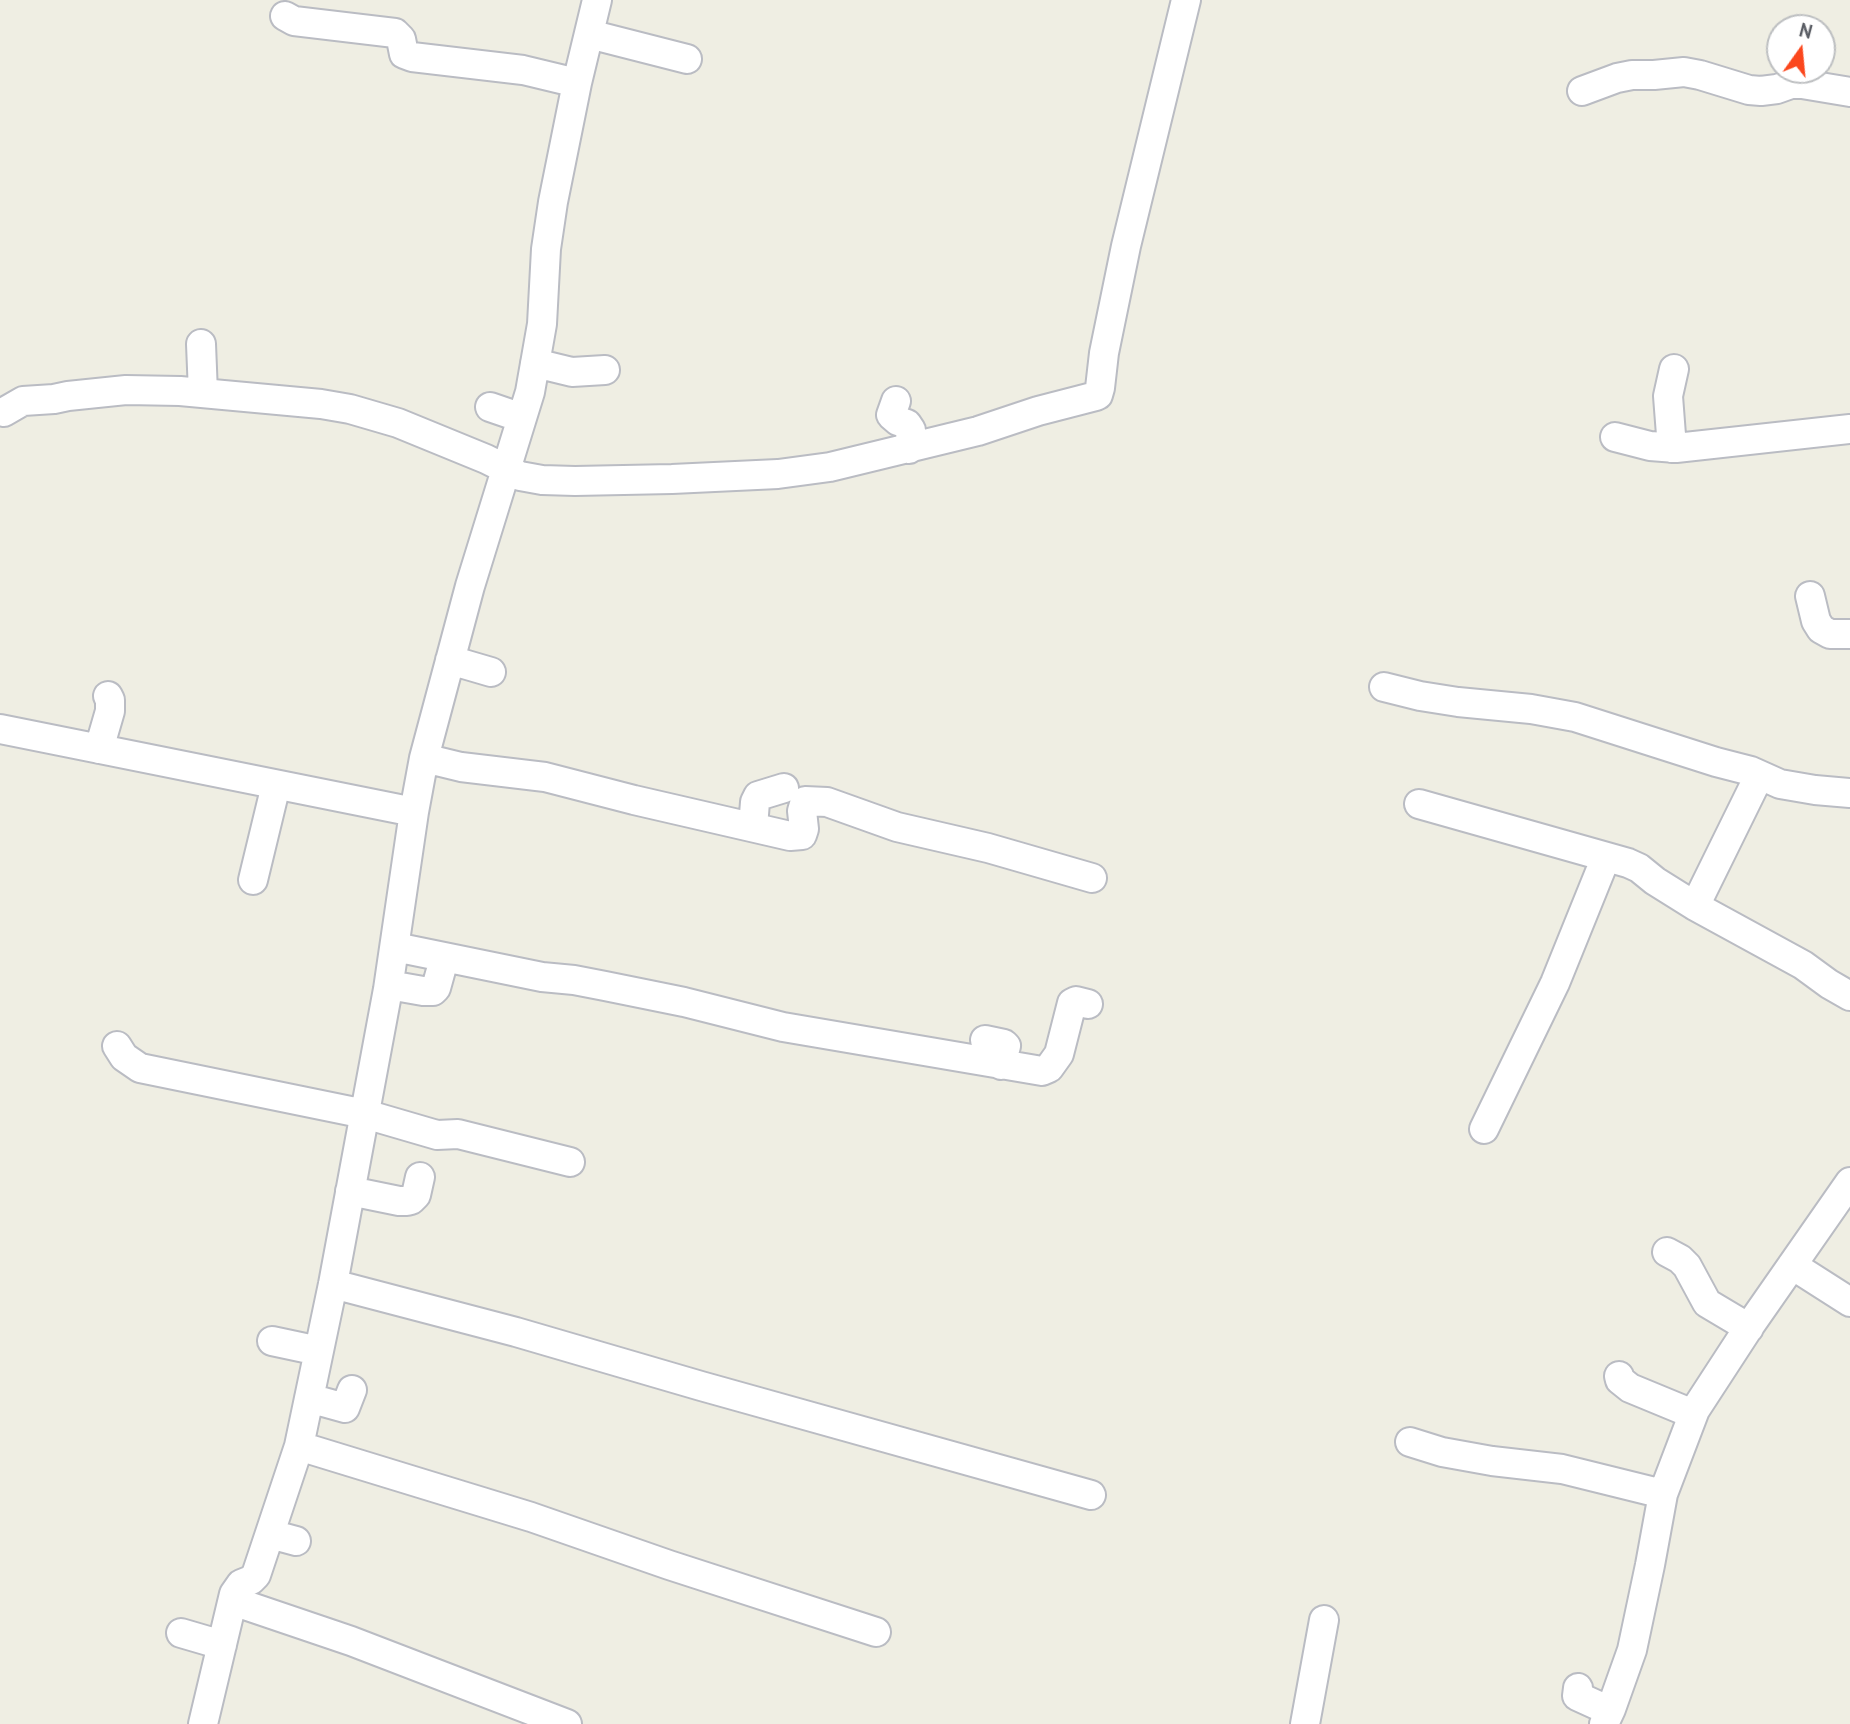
<!DOCTYPE html>
<html>
<head>
<meta charset="utf-8">
<style>
	body { margin:0 }
	#map { position:relative; width:1850px; height:1724px; overflow:hidden; background:#efeee3; font-family:"PT Sans",sans-serif }
	canvas { display:block }
	.north { position:absolute; left:1766px; top:14px; width:70px; height:70px; box-sizing:border-box; background:#fff; border:2px solid #bdbfc1; border-radius:50%; rotate:15deg; font-size:19px; font-weight:700; line-height:28px; text-align:center; color:#5b5e65 }
	.north::after { content:''; display:block; margin:auto; width:24px; height:32px; background:#fb471d; clip-path:polygon(50% 0,100% 100%,50% 72%,0 100%) }
</style>
</head>
<body>
<div id="map">
<canvas width="1850" height="1724"></canvas>
<div class="north">N</div>
</div>
<script>
const g = document.querySelector('canvas').getContext('2d');
g.lineJoin = 'round';
function poly(rows) {
  const path = new Path2D();
  for (const r of rows) {
    path.moveTo(r[0], r[1]);
    for (let i = 2; i < r.length; i += 2) path.lineTo(r[i], r[i + 1]);
  }
  return path;
}
function trace(path, color, width, dash) {
  g.strokeStyle = color;
  g.lineWidth = width;
  g.lineCap = dash ? 'butt' : 'round';
  g.setLineDash(dash || []);
  g.stroke(path);
}
const minor = poly([
	[285,16,294,21,395,33,401,39,404,54,412,57,523,70,577,83],
	[589,34,687,59],
	[1582,91,1617,78,1632,75,1654,75,1684,72,1700,75,1749,90,1761,91,1777,89,1791,84,1802,84,1850,92],
	[201,344,203,393],
	[535,363,572,372,605,370],
	[896,401,891,415,898,421,907,424,911,430,909,449],
	[490,407,522,418],
	[4,412,23,401,54,399,68,396,126,390,180,391,321,404,350,409,398,423,486,459,520,476,542,480,575,481,672,479,778,474,830,467,978,431,1038,411,1096,396,1098,395,1100,388,1104,353,1126,246,1186,0],
	[1615,437,1650,446,1676,448,1850,429],
	[1672,448,1668,396,1674,369],
	[1810,596,1816,621,1821,629,1830,634,1850,634],
	[450,660,491,672],
	[1384,687,1420,696,1458,702,1531,709,1575,717,1716,762,1751,771,1780,784,1815,790,1850,793],
	[0,729,414,812,424,758,470,586,530,392,542,324,546,249,553,202,577,83,597,0],
	[99,749,110,711,110,700,108,696],
	[424,758,461,767,545,777,634,800,790,836,802,835,804,829,802,811,805,801,827,802,897,827,988,848,1092,878],
	[1419,804,1628,863,1639,868,1655,881,1695,906,1803,965,1829,984,1850,996],
	[753,827,755,802,758,796,784,788],
	[253,880,276,785],
	[1695,906,1759,776],
	[395,947,542,977,574,980,605,986,684,1002,783,1027,1042,1071,1049,1068,1059,1054,1072,1003,1076,1001,1088,1004],
	[389,985,423,991,433,991,436,988,441,970],
	[985,1040,1004,1044,1006,1046,1001,1065],
	[117,1046,124,1057,140,1068,365,1114,437,1135,458,1134,570,1162],
	[1484,1129,1555,983,1606,857],
	[350,1191,399,1201,407,1201,411,1200,416,1195,420,1177],
	[1667,1252,1680,1259,1687,1266,1707,1303,1749,1328],
	[1792,1265,1850,1302],
	[333,1284,516,1332,701,1386,1091,1495],
	[272,1341,319,1351],
	[1619,1376,1620,1380,1630,1388,1693,1414],
	[309,1398,345,1408,352,1390],
	[1410,1442,1442,1452,1492,1461,1562,1469,1663,1494],
	[299,1446,531,1517,669,1565,876,1632],
	[270,1534,296,1541],
	[233,1601,351,1641,567,1724],
	[181,1633,222,1645],
	[1578,1688,1577,1696,1610,1711],
	[203,1724,234,1594,241,1584,251,1580,256,1575,299,1446,333,1284,388,989,414,812],
	[1305,1724,1324,1620],
	[1604,1724,1611,1709,1632,1650,1650,1565,1663,1494,1695,1410,1751,1324,1850,1182]
]);
trace(minor, '#babcc3', 32);
trace(minor, '#fff', 28);
</script>
</body>
</html>
